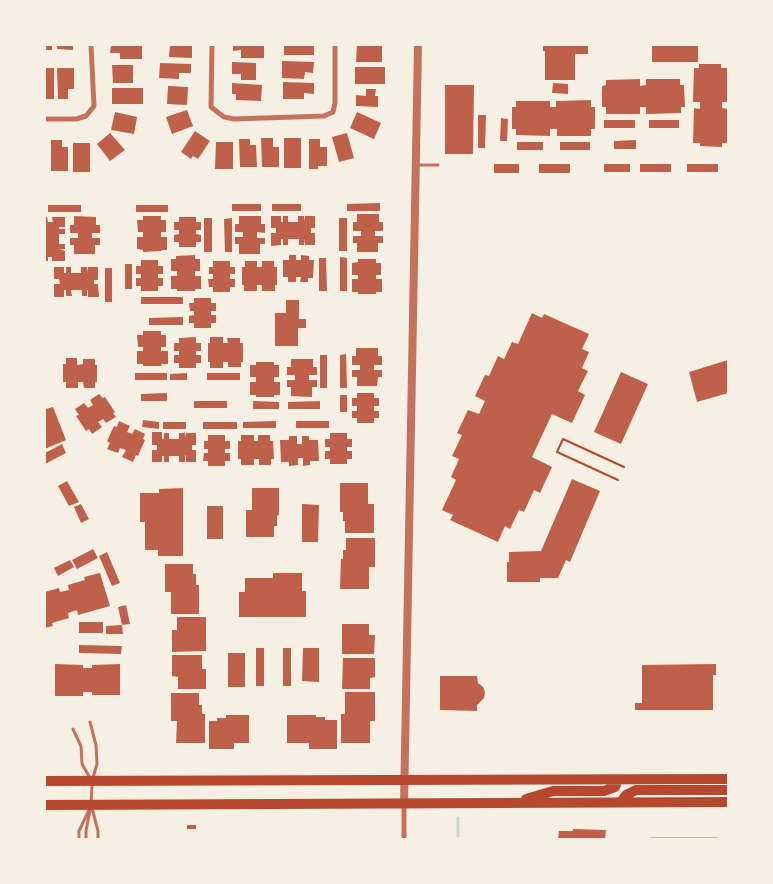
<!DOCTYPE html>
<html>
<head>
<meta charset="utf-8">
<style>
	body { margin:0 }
	#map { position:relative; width:773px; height:884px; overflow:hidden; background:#f6efe4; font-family:Spectral,serif }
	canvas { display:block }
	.frame { position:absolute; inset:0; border:46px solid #f6efe4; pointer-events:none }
</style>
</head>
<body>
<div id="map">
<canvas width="773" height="884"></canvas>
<div class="frame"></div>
</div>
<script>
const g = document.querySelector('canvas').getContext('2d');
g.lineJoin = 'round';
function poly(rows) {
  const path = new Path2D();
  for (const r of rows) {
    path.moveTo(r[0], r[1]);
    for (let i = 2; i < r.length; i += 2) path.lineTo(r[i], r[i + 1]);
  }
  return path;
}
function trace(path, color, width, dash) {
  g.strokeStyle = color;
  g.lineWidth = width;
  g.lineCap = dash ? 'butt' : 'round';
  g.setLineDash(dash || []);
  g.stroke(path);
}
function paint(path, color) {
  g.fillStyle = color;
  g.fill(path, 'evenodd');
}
const stream = poly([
	[458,818,458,836]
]);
const building = poly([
	[45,45,52,45,52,50,45,50],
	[57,45,73,45,73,50,57,49],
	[111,45,142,45,142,59,120,59,120,53,110,53],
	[170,45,192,45,192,58,169,57],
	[233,45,264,45,264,58,241,58,241,50,233,51],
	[284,45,314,45,314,55,284,55],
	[357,45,382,45,382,62,356,62],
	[543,45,588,45,588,54,575,54,575,80,545,80,545,51,543,51],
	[652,45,698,45,698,62,652,62],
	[282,61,314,62,313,73,305,72,304,79,282,78],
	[232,62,256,63,256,80,241,80,241,74,232,74],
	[160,63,191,64,191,73,179,73,179,79,159,78],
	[699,64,721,64,721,68,728,68,728,102,722,102,722,108,728,109,728,143,722,143,722,147,700,146,700,143,693,143,694,108,700,109,700,102,693,102,694,68,699,68],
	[112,65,133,65,133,83,113,83],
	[355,67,385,67,385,84,355,84],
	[45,68,54,68,54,99,45,99],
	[57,68,74,68,74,89,68,89,68,99,58,99],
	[640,79,640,86,646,85,646,79,680,79,680,85,684,85,685,107,681,107,681,113,646,114,646,107,640,107,640,114,606,114,606,107,602,107,602,86,606,85,606,80],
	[283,82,314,83,314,94,304,93,304,99,283,99],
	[232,83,262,85,261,101,236,100,236,94,232,94],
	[553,83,568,84,568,94,552,93],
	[445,85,474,85,473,154,445,154],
	[168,86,188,87,187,105,167,104],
	[112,88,143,88,143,104,112,104],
	[366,89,376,89,375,96,378,96,378,107,356,106,356,95,366,96],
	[591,100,591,107,595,107,595,129,591,129,591,136,557,136,557,129,550,129,550,136,516,135,516,129,512,129,512,107,516,107,516,101,550,101,550,107,556,107,556,101],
	[187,110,193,126,172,134,166,117],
	[115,112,137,117,134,134,111,130],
	[357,112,381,123,374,139,350,128],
	[478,115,486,115,485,148,478,148],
	[501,118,508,119,507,141,500,141],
	[604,120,635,120,635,128,604,128],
	[649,120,679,120,679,128,649,128],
	[195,131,210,141,198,159,193,156,191,159,181,152],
	[110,133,125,150,110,161,97,144],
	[347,133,354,158,339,162,332,137],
	[261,138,273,138,273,147,279,147,279,167,262,167],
	[284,138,301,138,301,168,284,168],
	[239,139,250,139,250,145,256,145,257,167,240,167],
	[309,139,320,139,320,147,327,147,327,166,318,166,318,169,309,169],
	[51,140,62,140,62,147,68,147,68,171,51,171],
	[636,140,636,149,614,149,614,141],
	[216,142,233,142,233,169,215,169],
	[517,142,543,142,543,150,517,150],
	[560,142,590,142,590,150,560,150],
	[73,143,90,143,90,172,73,172],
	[494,164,519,164,519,173,494,173],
	[539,164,570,164,570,173,539,173],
	[604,164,630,164,630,172,604,172],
	[640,164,671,164,671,172,640,172],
	[687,164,718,164,718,172,687,172],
	[380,203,380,211,347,211,347,204],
	[232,204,261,204,261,211,232,211],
	[272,204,301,204,301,211,272,211],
	[48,205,81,205,81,212,48,212],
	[136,205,168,205,168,212,136,212],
	[357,214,379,214,379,222,383,222,383,231,375,231,375,236,383,236,383,243,378,243,378,252,357,252,357,243,353,243,353,236,361,236,361,231,353,231,353,222,357,222],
	[74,216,96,217,96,225,100,225,100,233,92,233,92,238,100,238,100,245,95,245,95,254,74,254,74,245,70,245,70,238,78,238,78,233,70,233,70,225,74,225],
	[143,216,161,216,161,220,166,220,166,232,161,232,161,237,167,237,167,250,162,250,161,251,143,252,143,250,137,249,137,237,143,237,143,232,138,232,137,220,143,220],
	[239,216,261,216,261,224,265,224,265,233,257,232,257,238,265,238,265,244,260,244,260,254,239,254,239,244,235,244,235,237,243,237,243,232,235,232,235,224,239,224],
	[271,216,281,216,281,222,283,222,283,216,288,216,288,222,298,222,298,216,304,216,305,222,305,216,315,216,315,228,311,228,311,233,315,233,315,245,305,245,305,239,304,245,299,245,299,239,288,239,288,245,283,245,283,239,281,239,281,245,271,246,271,233,276,233,276,228,271,228],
	[45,217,47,217,48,222,53,222,52,217,65,217,65,227,59,227,59,229,65,229,65,234,59,234,59,244,65,244,65,249,59,249,65,251,65,261,52,261,52,257,48,257,48,261,45,261],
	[179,217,196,217,196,222,201,222,201,230,196,230,196,234,201,235,201,242,196,242,196,247,179,247,179,242,174,242,174,235,179,234,179,230,174,230,174,222,179,222],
	[204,218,212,218,212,252,204,252],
	[232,218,232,252,225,252,224,219],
	[339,218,347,218,347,251,339,251],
	[195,255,195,259,200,259,200,271,195,271,195,276,201,276,201,289,195,289,195,291,177,291,177,289,171,289,171,276,177,276,177,271,171,271,171,259,176,259,176,256],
	[289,255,296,255,296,260,301,260,301,255,309,256,309,260,314,260,313,278,308,278,308,282,300,282,301,277,296,277,296,282,288,282,288,277,283,277,283,260,289,260],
	[340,257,347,258,347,291,340,291],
	[319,258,326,258,327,291,319,291],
	[358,259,376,259,376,263,381,263,381,275,376,275,376,279,382,279,382,292,376,292,376,294,358,294,358,292,352,292,352,279,358,279,358,275,352,275,352,263,358,262],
	[141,260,158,260,158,266,163,266,163,274,158,274,158,278,163,278,163,286,158,286,158,291,141,291,141,286,136,286,136,278,141,278,141,274,136,274,136,266,141,266],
	[213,261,230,261,230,267,235,267,235,274,230,274,230,279,235,279,235,287,230,287,230,292,213,292,213,287,209,287,208,279,213,279,213,274,209,274,209,267,213,267],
	[245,261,257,261,257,267,262,267,262,261,274,261,274,267,277,267,277,285,275,285,275,291,262,291,262,285,257,285,257,291,244,291,244,285,242,285,242,267,245,267],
	[125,264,132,264,132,289,125,289],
	[54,267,64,267,64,273,66,273,66,267,71,267,71,273,81,273,81,267,87,267,87,273,88,267,98,267,98,280,94,280,94,284,98,284,99,297,88,297,88,290,87,290,87,296,82,296,82,290,71,290,72,296,66,296,66,290,64,290,64,297,54,297,54,284,60,284,59,279,54,279],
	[105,268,112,268,112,302,105,302],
	[141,297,183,297,183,304,141,304],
	[194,298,211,298,211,303,216,303,216,311,211,311,211,315,216,315,216,323,211,323,211,328,194,328,194,323,189,323,189,316,194,315,194,311,190,311,189,303,194,303],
	[286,300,299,300,299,319,306,319,306,328,298,328,298,346,275,346,275,313,286,313],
	[532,313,542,318,544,314,589,334,582,349,589,352,582,368,588,371,578,391,585,395,572,423,552,414,532,457,552,467,540,493,534,490,524,512,519,510,510,529,505,526,498,542,450,520,453,515,442,510,456,480,451,477,459,459,452,456,462,435,457,433,468,410,479,414,485,401,475,396,485,375,489,376,498,356,504,359,512,342,518,344],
	[183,317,183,325,149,325,149,318],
	[143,331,161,331,161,335,166,335,166,347,161,347,161,351,168,351,168,364,161,364,162,366,143,366,143,364,137,364,137,351,143,351,143,347,138,347,137,335,143,335],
	[196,337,196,343,201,343,201,351,196,351,196,355,201,355,201,363,196,363,196,368,179,368,179,363,174,363,174,355,179,355,179,351,174,351,174,343,179,343,179,338],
	[210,337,223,337,223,343,228,343,227,338,240,338,240,343,243,343,243,362,241,362,241,367,228,367,228,362,223,362,223,368,210,368,210,362,208,362,208,343,210,343],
	[356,348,378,348,378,356,382,356,382,365,374,365,374,370,382,370,382,377,378,377,377,386,357,386,357,377,352,377,352,370,360,370,360,365,352,365,352,356,356,356],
	[346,354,347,388,340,388,340,355],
	[320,355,327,355,327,388,320,388],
	[66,358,77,358,77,365,83,364,83,359,95,359,95,365,97,365,97,382,95,382,95,388,84,388,83,382,78,382,78,388,66,388,66,382,63,382,63,364,66,364],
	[291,359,313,359,313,367,317,367,317,375,309,375,309,380,317,380,317,387,312,387,312,397,291,396,291,387,287,387,287,380,295,380,295,375,287,375,287,367,291,367],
	[728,360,728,393,697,402,689,372],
	[256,362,274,362,274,365,279,365,279,377,274,377,274,382,280,382,280,395,274,395,274,397,256,397,256,395,250,395,250,382,256,382,256,377,250,377,250,365,256,365],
	[621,372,648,384,621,444,594,432],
	[135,373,167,373,167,380,135,380],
	[187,373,187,380,170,380,170,374],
	[207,373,240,373,240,380,207,380],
	[167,393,167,401,141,401,141,394],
	[357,393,374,393,374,398,379,398,379,406,374,406,374,411,379,411,379,418,374,418,374,423,357,423,357,418,352,418,352,411,357,411,357,406,352,406,352,398,357,398],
	[99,394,103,398,105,397,115,412,113,413,116,417,106,423,103,419,98,422,102,427,92,434,89,429,86,431,76,416,79,415,75,409,84,403,88,408,93,405,90,400],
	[340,395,347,395,347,412,340,412],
	[194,401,227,401,227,408,194,408],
	[253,401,279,402,279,409,253,409],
	[320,401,320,409,288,409,288,402],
	[45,406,46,409,53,407,66,440,45,449],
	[143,420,159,422,159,429,142,427],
	[119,421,130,426,127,432,132,434,135,429,145,434,143,439,145,440,138,456,136,455,133,462,122,457,126,450,120,448,118,453,107,449,110,443,107,441,114,426,117,427],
	[276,421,276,428,243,428,243,422],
	[296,421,329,421,329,428,296,428],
	[163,422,186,422,186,429,163,429],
	[203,422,237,422,237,429,203,429],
	[152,432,162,432,162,439,164,439,164,433,169,433,169,439,179,439,179,433,185,433,186,438,186,433,196,433,196,445,192,445,192,450,196,450,196,462,186,462,186,455,185,456,185,462,179,462,179,456,169,456,169,462,164,462,164,456,162,456,162,462,152,462,152,450,157,450,157,445,152,445],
	[330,433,347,433,347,439,352,439,352,447,347,447,347,451,352,451,352,459,347,459,347,464,330,464,330,459,325,459,325,451,330,451,330,447,325,447,325,439,330,439],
	[208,435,225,435,225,441,230,441,230,449,225,449,225,453,230,453,230,461,225,461,225,466,208,466,208,461,203,461,204,453,208,453,208,449,204,449,204,441,208,441],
	[241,435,254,435,254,441,258,441,258,435,270,435,270,441,273,441,274,459,271,459,271,465,259,465,259,459,254,459,254,465,241,465,241,459,238,459,238,441,241,441],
	[289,436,297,436,297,444,302,444,302,436,309,436,309,440,318,440,319,461,310,461,310,465,303,466,303,458,298,458,298,465,289,466,289,462,281,462,280,440,289,440],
	[62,444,66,453,45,464,45,453],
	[572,479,600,491,570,562,566,560,558,578,540,578,540,582,507,582,507,562,509,562,509,552,541,551],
	[67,481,79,502,69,506,58,486],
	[340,483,368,483,368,504,374,504,374,533,345,533,345,521,343,521,343,512,340,512],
	[183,488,183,556,158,556,158,550,145,550,145,522,140,522,140,493,159,493,159,489],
	[252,488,279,488,279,515,277,516,277,526,274,526,274,537,246,537,246,510,252,510],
	[81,504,89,519,81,523,74,507],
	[302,504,319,505,318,542,302,542],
	[207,506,223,506,223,539,207,539],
	[346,538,375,538,375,567,369,567,369,589,340,589,341,559,343,559,343,550,346,550],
	[93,549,98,558,77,569,72,560],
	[107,552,120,583,112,586,99,556],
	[70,560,74,567,58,576,54,568],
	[165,564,193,564,193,574,196,574,196,585,199,585,199,614,171,614,171,592,165,592],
	[100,573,110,606,78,615,77,610,68,613,69,618,52,623,53,626,45,628,45,592,59,588,60,592,69,590,68,585,85,580,84,577],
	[273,573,302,573,302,591,306,591,306,617,239,617,239,592,245,592,245,578,273,578],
	[126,605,130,624,122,625,118,607],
	[177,617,206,617,206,651,172,652,172,630,177,630],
	[79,622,103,622,103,633,79,633],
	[342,624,369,624,369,635,375,635,374,654,342,654],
	[122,625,123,634,106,634,106,626],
	[79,645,122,646,121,654,79,653],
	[256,648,264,648,264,686,256,686],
	[283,648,291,648,291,686,283,686],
	[303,648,319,648,319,682,302,681],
	[228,653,245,653,245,687,228,687],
	[172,655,202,655,202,669,206,669,206,689,178,689,178,677,172,676],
	[343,658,375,658,375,677,370,678,370,689,342,689],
	[55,664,83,665,83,668,92,668,92,665,120,664,120,695,92,695,92,692,83,692,83,696,55,696],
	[716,664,716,675,713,675,713,710,635,710,635,703,642,703,642,665],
	[440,676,477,676,478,683,483,687,485,692,484,698,477,705,477,711,440,710],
	[345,692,375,692,375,721,370,721,370,743,341,743,341,714,345,714],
	[171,693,199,693,199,705,202,705,202,714,205,714,205,743,176,743,177,721,171,721],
	[226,715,249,715,249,743,234,743,234,749,209,749,209,721,217,721,217,718,226,718],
	[287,715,316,715,316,717,325,717,325,720,337,720,337,749,309,749,309,743,287,743],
	[187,825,196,825,196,829,187,829],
	[573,829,606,830,605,839,558,839,559,831,573,831]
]);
const path = poly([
	[618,480,557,452,563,439,624,467]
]);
const service = poly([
	[417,165,438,165],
	[90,722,96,745,97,764,93,778],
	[73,729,81,746,82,764,90,778],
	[92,808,98,831,98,839],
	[79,839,79,831,89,810],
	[86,839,86,831,91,805,92,784],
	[651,839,717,839]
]);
const minor = poly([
	[212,45,211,107,224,117,234,119,324,116,333,112,335,103,335,45],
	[45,119,76,119,86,116,94,106,91,45],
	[404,839,404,804]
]);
const tertiary = poly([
	[404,804,418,45]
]);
const primary = poly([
	[45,781,728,779],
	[526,799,553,791,604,791,615,787,618,780],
	[621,802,626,795,636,790,728,790],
	[45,805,728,802]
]);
trace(stream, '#c9d6d2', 3);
paint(building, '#bf614a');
trace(path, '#b5482f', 2);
trace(service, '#c5725c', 3);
trace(minor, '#c5725c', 5);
trace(tertiary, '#c5725c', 8);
trace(primary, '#b5482f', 10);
</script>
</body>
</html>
